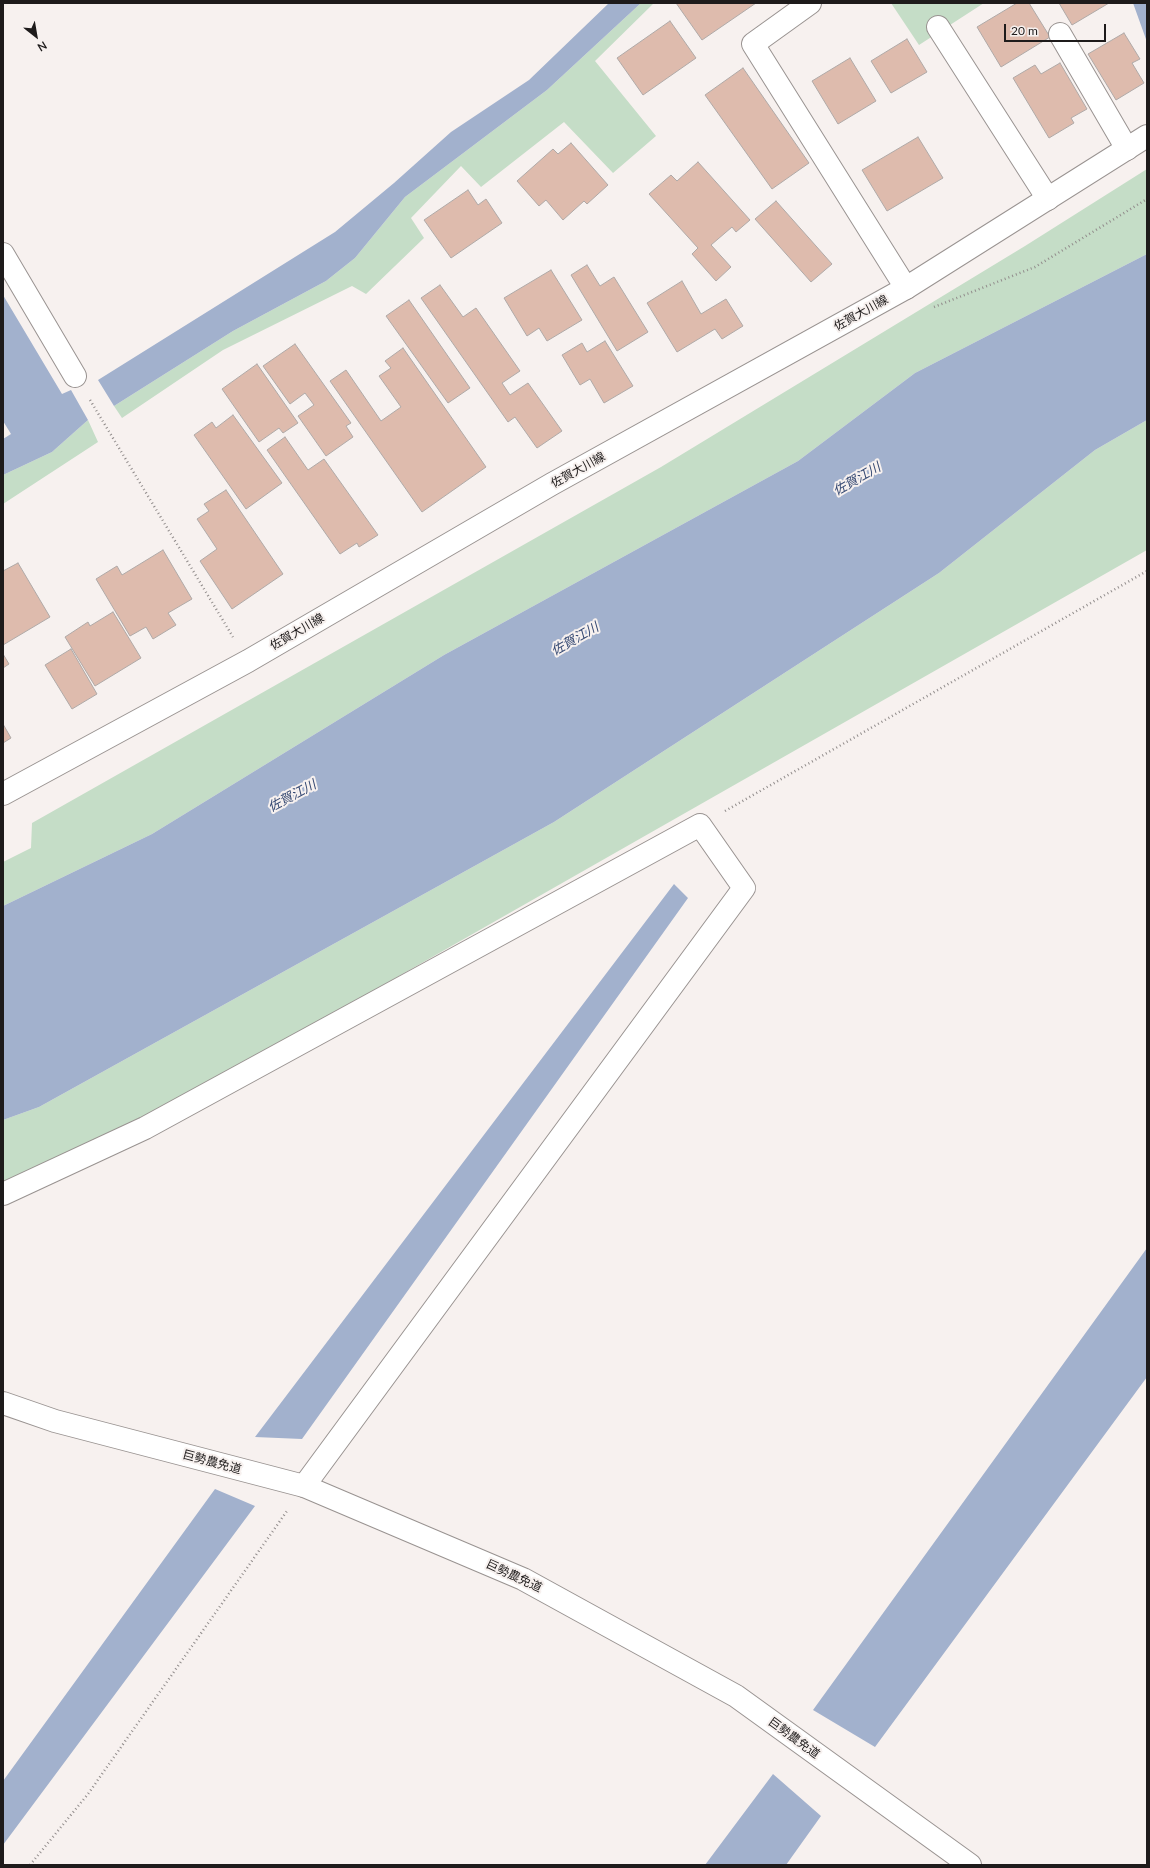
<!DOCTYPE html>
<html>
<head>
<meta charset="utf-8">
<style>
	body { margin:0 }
	#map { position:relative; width:1150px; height:1868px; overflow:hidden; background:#f7f1ef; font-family:Lato,sans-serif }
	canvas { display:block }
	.frame { position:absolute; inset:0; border:4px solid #1e1b1b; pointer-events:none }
	.north { position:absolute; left:16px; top:16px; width:40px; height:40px; -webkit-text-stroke:3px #f7f1ef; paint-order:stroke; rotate:149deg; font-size:11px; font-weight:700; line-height:16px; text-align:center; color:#1e1b1b }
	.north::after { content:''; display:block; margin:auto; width:14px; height:18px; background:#1e1b1b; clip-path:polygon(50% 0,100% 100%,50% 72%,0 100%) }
	.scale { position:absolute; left:1004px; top:24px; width:102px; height:18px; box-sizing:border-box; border:2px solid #1e1b1b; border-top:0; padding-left:5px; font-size:12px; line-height:14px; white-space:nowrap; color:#1e1b1b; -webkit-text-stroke:3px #f7f1ef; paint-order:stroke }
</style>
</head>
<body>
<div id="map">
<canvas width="1150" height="1868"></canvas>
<div class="frame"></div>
<div class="north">N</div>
<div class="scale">20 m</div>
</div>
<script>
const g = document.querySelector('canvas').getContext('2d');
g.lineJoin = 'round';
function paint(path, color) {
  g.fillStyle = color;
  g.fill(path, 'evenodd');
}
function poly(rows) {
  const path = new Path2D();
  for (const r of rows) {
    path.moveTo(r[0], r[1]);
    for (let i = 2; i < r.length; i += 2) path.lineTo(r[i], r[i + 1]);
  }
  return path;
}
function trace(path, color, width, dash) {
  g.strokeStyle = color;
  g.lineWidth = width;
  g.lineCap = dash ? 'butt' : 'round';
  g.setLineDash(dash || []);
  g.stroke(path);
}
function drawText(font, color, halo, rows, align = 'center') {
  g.font = font + ' Lato,"Noto Sans JP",sans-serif';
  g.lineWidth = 4;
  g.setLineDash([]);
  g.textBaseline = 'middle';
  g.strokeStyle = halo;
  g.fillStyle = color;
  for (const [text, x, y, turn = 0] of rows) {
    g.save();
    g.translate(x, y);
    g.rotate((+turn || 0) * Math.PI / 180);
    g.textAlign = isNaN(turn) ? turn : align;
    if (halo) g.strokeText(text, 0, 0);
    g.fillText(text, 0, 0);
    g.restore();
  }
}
const green = poly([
	[641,3,654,3,595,61,656,136,613,173,564,122,481,187,461,166,411,218,424,238,366,294,352,286,223,350,122,418,114,406,233,331,326,281,355,258,405,197,547,90],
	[891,3,984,3,919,45],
	[1147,169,1147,254,915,373,798,461,444,655,152,834,3,906,3,862,31,848,32,823,661,467,1025,246],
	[88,420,98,442,3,504,3,475,52,452],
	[1147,420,1147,550,146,1120,3,1182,3,1120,39,1107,554,822,939,573,1095,450]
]);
const water = poly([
	[609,3,641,3,547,90,405,197,355,258,326,281,233,331,114,406,98,380,335,232,394,183,451,132,529,80],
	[1133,3,1147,3,1147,42],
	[1147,254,1147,420,1095,450,939,573,554,822,39,1107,3,1120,3,906,152,834,444,655,798,461,915,373],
	[3,295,62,394,71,390,88,420,52,452,3,475,3,439,11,434,3,421],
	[674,884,688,898,302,1439,255,1437],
	[1147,1248,1147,1377,875,1747,813,1710],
	[215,1489,255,1506,3,1845,3,1781],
	[773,1774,821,1816,786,1865,705,1865]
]);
const building = poly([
	[676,3,756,3,702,40,676,3],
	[1017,3,1029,3,1050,37,1001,67,977,27,1017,3],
	[1059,3,1109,3,1072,25,1059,3],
	[670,21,696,58,643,95,617,58,670,21],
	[1124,33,1140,59,1132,63,1144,83,1116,100,1088,54,1124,33],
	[907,39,927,72,891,93,871,61,907,39],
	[850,58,876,101,838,124,812,81,850,58],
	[1060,63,1087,109,1071,118,1074,123,1049,138,1013,78,1035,65,1041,74,1060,63],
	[743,68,809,163,772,189,705,95,743,68],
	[918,137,943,178,887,211,862,170,918,137],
	[571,143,608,185,587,204,584,201,563,220,546,200,539,206,517,181,553,149,558,154,571,143],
	[698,162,750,220,736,232,732,227,711,245,731,267,716,281,692,254,698,248,649,194,671,175,677,181,698,162],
	[468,190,478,205,486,199,502,223,451,258,424,220,468,190],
	[776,201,832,264,811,282,755,219,776,201],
	[587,265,600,286,614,277,648,332,617,351,571,275,587,265],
	[551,270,582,320,547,341,539,328,527,336,504,298,551,270],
	[682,281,701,314,726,299,743,326,722,339,715,329,677,352,647,303,682,281],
	[440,285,463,317,476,308,520,371,502,383,510,395,528,383,562,431,537,448,515,417,508,422,421,298,440,285],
	[409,300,470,388,448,403,386,316,409,300],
	[605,341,633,386,604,403,590,379,580,385,562,355,582,343,587,352,605,341],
	[295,344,351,423,346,426,353,437,326,456,298,416,314,405,305,393,290,404,263,366,295,344],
	[403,348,486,467,422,512,330,381,346,370,381,421,401,407,379,376,391,368,385,361,403,348],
	[257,364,298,423,283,433,279,428,259,442,222,389,257,364],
	[233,415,282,483,246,509,194,435,212,422,216,428,233,415],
	[285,437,308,470,324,459,378,535,359,547,357,543,340,554,267,450,285,437],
	[226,490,283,574,232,609,200,561,217,549,197,519,209,511,204,504,226,490],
	[163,550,192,599,168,613,176,625,153,639,146,627,130,636,96,579,117,566,122,575,163,550],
	[18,563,50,617,3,645,3,571,18,563],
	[113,612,141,658,95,686,65,637,88,622,90,626,113,612],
	[71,649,97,694,72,709,45,665,71,649],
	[3,654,9,664,3,668,3,654],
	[3,724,11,738,3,743,3,724]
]);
const path = poly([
	[934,307,1035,267,1147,199],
	[90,400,233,637],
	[725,811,1147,571],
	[30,1865,88,1794,287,1511]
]);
const street = poly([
	[810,3,753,44,906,288],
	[938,27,1048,199],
	[1060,34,1127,149],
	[3,254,75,376],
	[3,1194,145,1128,700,825,744,888,304,1486]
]);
const secondary = poly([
	[3,1403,55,1421,304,1486,523,1579,736,1696,970,1865]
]);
const primary = poly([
	[3,794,248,661,552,484,906,288,1147,136]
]);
const streetNames = [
	["佐賀大川線",861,313,-29],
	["佐賀大川線",578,470,-29],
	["佐賀大川線",297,632,-30],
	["巨勢農免道",212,1462,15],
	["巨勢農免道",514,1576,25],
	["巨勢農免道",794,1738,36]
];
const waterNames = [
	["佐賀江川",857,479,-30],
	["佐賀江川",575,639,-30],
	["佐賀江川",292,796,-28]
];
paint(green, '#c5ddc7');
paint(water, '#a2b1cd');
paint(building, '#debbad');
trace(building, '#afa9a7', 1);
trace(street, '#999391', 24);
trace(secondary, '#999391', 24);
trace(primary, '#999391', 24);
trace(path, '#928d8c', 2.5, [1, 3]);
trace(street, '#fff', 22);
trace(secondary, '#fff', 22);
trace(primary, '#fff', 22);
drawText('12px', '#1e1b1b', '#f7f1ef', streetNames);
drawText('italic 13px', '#334771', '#f7f1ef', waterNames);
</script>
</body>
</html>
